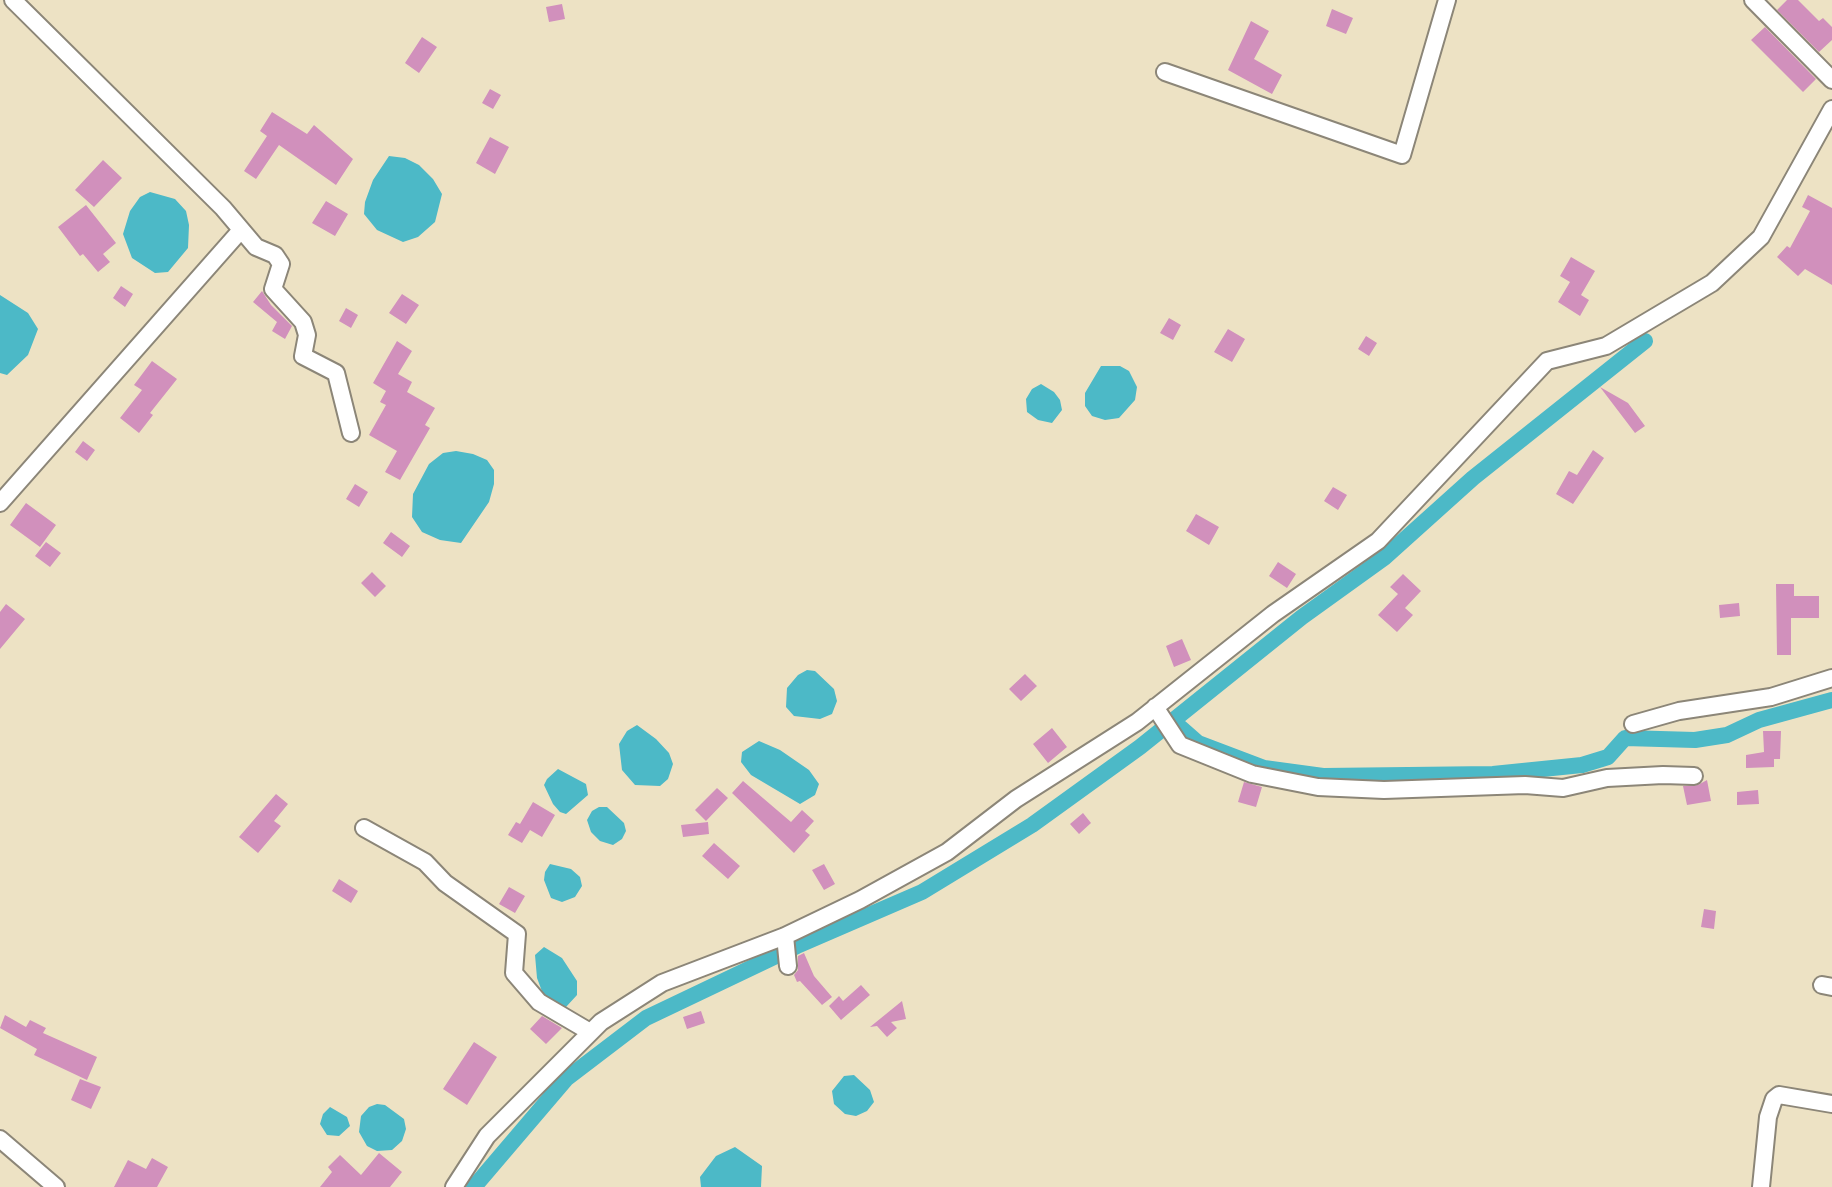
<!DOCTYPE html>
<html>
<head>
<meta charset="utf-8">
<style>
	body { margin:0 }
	canvas { display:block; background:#ede2c4 }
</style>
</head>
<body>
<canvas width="1832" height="1187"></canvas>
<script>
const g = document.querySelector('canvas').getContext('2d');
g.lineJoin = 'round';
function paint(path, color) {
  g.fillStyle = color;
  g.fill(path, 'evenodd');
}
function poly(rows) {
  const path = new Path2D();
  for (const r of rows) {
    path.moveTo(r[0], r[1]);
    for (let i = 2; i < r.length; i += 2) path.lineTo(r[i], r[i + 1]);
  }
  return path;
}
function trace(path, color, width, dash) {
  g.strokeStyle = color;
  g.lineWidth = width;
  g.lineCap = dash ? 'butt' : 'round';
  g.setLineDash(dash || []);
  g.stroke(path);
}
const water = poly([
	[389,156,405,158,419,165,433,179,442,194,435,222,418,237,403,242,377,230,364,214,365,202,373,180],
	[150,192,175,199,186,211,189,225,188,248,168,272,155,273,132,258,123,234,130,211,140,197],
	[0,295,28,313,38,329,28,355,7,375,0,373],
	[1101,366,1120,366,1129,371,1137,387,1135,400,1119,418,1105,420,1092,416,1085,406,1085,393],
	[1041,384,1054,392,1060,400,1062,410,1052,423,1038,420,1027,412,1026,399,1032,389],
	[456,451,473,454,487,460,494,470,494,484,489,502,461,543,440,540,422,532,412,517,413,494,429,464,443,453],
	[807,670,815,671,834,689,837,701,832,714,820,719,794,716,786,707,787,688,798,675],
	[637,725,656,739,669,753,673,764,668,779,660,786,635,785,622,770,619,744,627,731],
	[759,741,780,750,809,770,819,784,815,795,800,804,751,775,741,762,742,752],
	[558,769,586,784,588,795,566,814,560,812,553,804,544,785,547,779],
	[599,807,607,807,624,823,626,831,622,839,613,845,600,841,591,832,587,820,592,811],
	[550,864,571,869,580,877,582,886,575,897,562,902,551,898,544,880,545,872],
	[544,947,562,958,577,981,577,995,566,1007,555,1004,543,994,537,978,535,955],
	[854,1075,870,1090,874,1102,867,1111,856,1116,845,1114,834,1104,832,1091,844,1076],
	[377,1104,385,1105,404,1119,406,1129,402,1141,392,1150,377,1151,367,1146,359,1132,361,1116,369,1107],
	[330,1107,347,1117,350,1126,339,1136,327,1135,320,1124,323,1114],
	[735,1147,762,1166,761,1187,701,1187,700,1177,716,1156]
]);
const canal = poly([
	[1173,721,1198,743,1264,768,1323,776,1493,774,1582,765,1608,757,1625,738,1695,740,1727,735,1759,720,1832,700],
	[474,1187,566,1079,646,1018,797,946,922,892,1032,825,1140,747,1302,617,1384,558,1473,478,1645,341]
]);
const building = poly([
	[1787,0,1798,0,1819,21,1823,18,1832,27,1832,40,1819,52,1777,10],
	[562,4,565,19,549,22,546,7],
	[1332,9,1353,18,1346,34,1326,26],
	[1251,21,1269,31,1254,59,1282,75,1272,94,1228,70],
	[1765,27,1816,79,1803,92,1751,40],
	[422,37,437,47,419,73,405,63],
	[490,89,501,95,493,109,482,103],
	[272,112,307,134,314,125,353,159,336,185,279,145,256,179,244,171,267,136,260,131],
	[490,137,509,147,495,174,476,163],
	[103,160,122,178,94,207,75,190],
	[1808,195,1832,208,1832,285,1805,269,1798,276,1777,257,1787,246,1790,248,1810,211,1802,207],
	[326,201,348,214,335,236,312,223],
	[86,205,116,243,103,254,110,262,98,272,83,254,80,256,58,227],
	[1571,257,1595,271,1581,295,1589,300,1580,316,1558,302,1570,282,1560,276],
	[121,286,133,294,125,307,113,298],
	[262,291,271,305,292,326,285,339,272,331,277,322,253,302],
	[402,294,419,305,406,324,389,313],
	[346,308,358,315,351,328,339,321],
	[1169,318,1181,325,1173,340,1160,333],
	[1228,329,1245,339,1232,362,1214,352],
	[1366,336,1377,343,1369,356,1358,349],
	[397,341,412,351,398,374,412,382,407,392,435,408,425,425,430,428,400,480,385,472,397,451,369,435,386,405,380,402,386,391,373,383],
	[152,361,177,379,150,413,153,415,139,433,120,418,142,390,134,385],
	[1600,387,1628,403,1645,426,1635,433],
	[83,441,95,450,87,461,75,452],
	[1593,450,1604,458,1573,504,1556,494,1569,471,1577,475],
	[355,484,368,492,359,507,346,499],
	[1333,487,1347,495,1338,510,1324,501],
	[26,503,56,525,40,547,10,525],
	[1196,514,1219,527,1209,545,1186,531],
	[391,532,410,546,402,557,383,543],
	[46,542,61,553,50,567,35,556],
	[1278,562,1296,574,1287,588,1269,576],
	[372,572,386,586,375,597,361,583],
	[1403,574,1421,591,1405,608,1413,615,1397,632,1378,615,1398,594,1390,587],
	[1776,584,1794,584,1794,596,1819,596,1819,618,1791,618,1791,655,1777,655],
	[1739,603,1740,616,1720,618,1719,605],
	[6,604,25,619,0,649,0,612],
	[1182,639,1191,660,1174,667,1166,646],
	[1025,674,1037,686,1021,701,1009,689],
	[1052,728,1067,747,1048,763,1033,744],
	[1763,731,1781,731,1780,759,1774,759,1774,767,1746,768,1746,755,1764,752],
	[1707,780,1711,801,1687,805,1683,786,1698,785],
	[743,781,791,822,802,810,814,821,805,831,810,835,794,853,732,793],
	[1244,782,1262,787,1256,807,1238,802],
	[717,788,728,798,706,821,695,810],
	[1758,790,1759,804,1737,805,1737,792],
	[276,794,288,804,274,821,281,826,258,853,239,837],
	[533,802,555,815,542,837,530,830,522,843,508,835,516,822,520,824],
	[1083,813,1091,823,1079,834,1070,824],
	[708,822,709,834,683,837,681,825],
	[714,843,740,866,728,879,702,856],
	[824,864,835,884,824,890,812,870],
	[339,879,358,891,351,903,332,891],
	[509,887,525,896,515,913,499,904],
	[1704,909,1716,911,1714,929,1701,927],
	[804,953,814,976,832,997,822,1005,800,981,797,982,794,975,798,970,798,956],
	[861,985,870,995,841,1020,829,1006,839,996,843,1001],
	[902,1001,906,1019,891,1022,897,1028,887,1037,877,1026,870,1027],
	[701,1011,705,1023,687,1029,683,1017],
	[5,1015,26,1027,30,1020,46,1028,43,1033,97,1057,87,1080,34,1055,37,1049,0,1028],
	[542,1016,562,1028,546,1044,530,1029],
	[474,1042,497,1057,467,1105,443,1089],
	[80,1079,101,1087,91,1109,71,1100],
	[379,1153,402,1172,390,1187,320,1187,332,1172,328,1167,340,1155,361,1175],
	[152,1158,168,1167,157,1187,114,1187,128,1160,146,1169]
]);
const minor = poly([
	[13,0,223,208,256,247,275,255,281,264,273,289,303,322,307,335,303,356,336,373,351,433],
	[1753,0,1832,80],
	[1165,72,1402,155,1447,0],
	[0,503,241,230],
	[1155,707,1180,745,1252,774,1318,787,1384,790,1525,785,1563,788,1607,778,1663,775,1694,776],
	[1633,724,1679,711,1771,697,1832,678],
	[364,828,425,862,445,883,517,934,514,973,539,1002,590,1032],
	[785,936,788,966],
	[1822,985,1832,987],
	[0,1139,56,1187],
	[454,1187,487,1136,601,1022,662,983,785,936,860,900,947,852,1016,799,1137,722,1273,614,1378,541,1547,361,1606,346,1712,283,1761,237,1832,109],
	[1761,1187,1768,1117,1774,1099,1779,1095,1832,1104]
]);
paint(water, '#4cb9c7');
trace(canal, '#4cb9c7', 16);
paint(building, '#d190bc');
trace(minor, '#8c8678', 20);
trace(minor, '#fff', 16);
</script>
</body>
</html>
